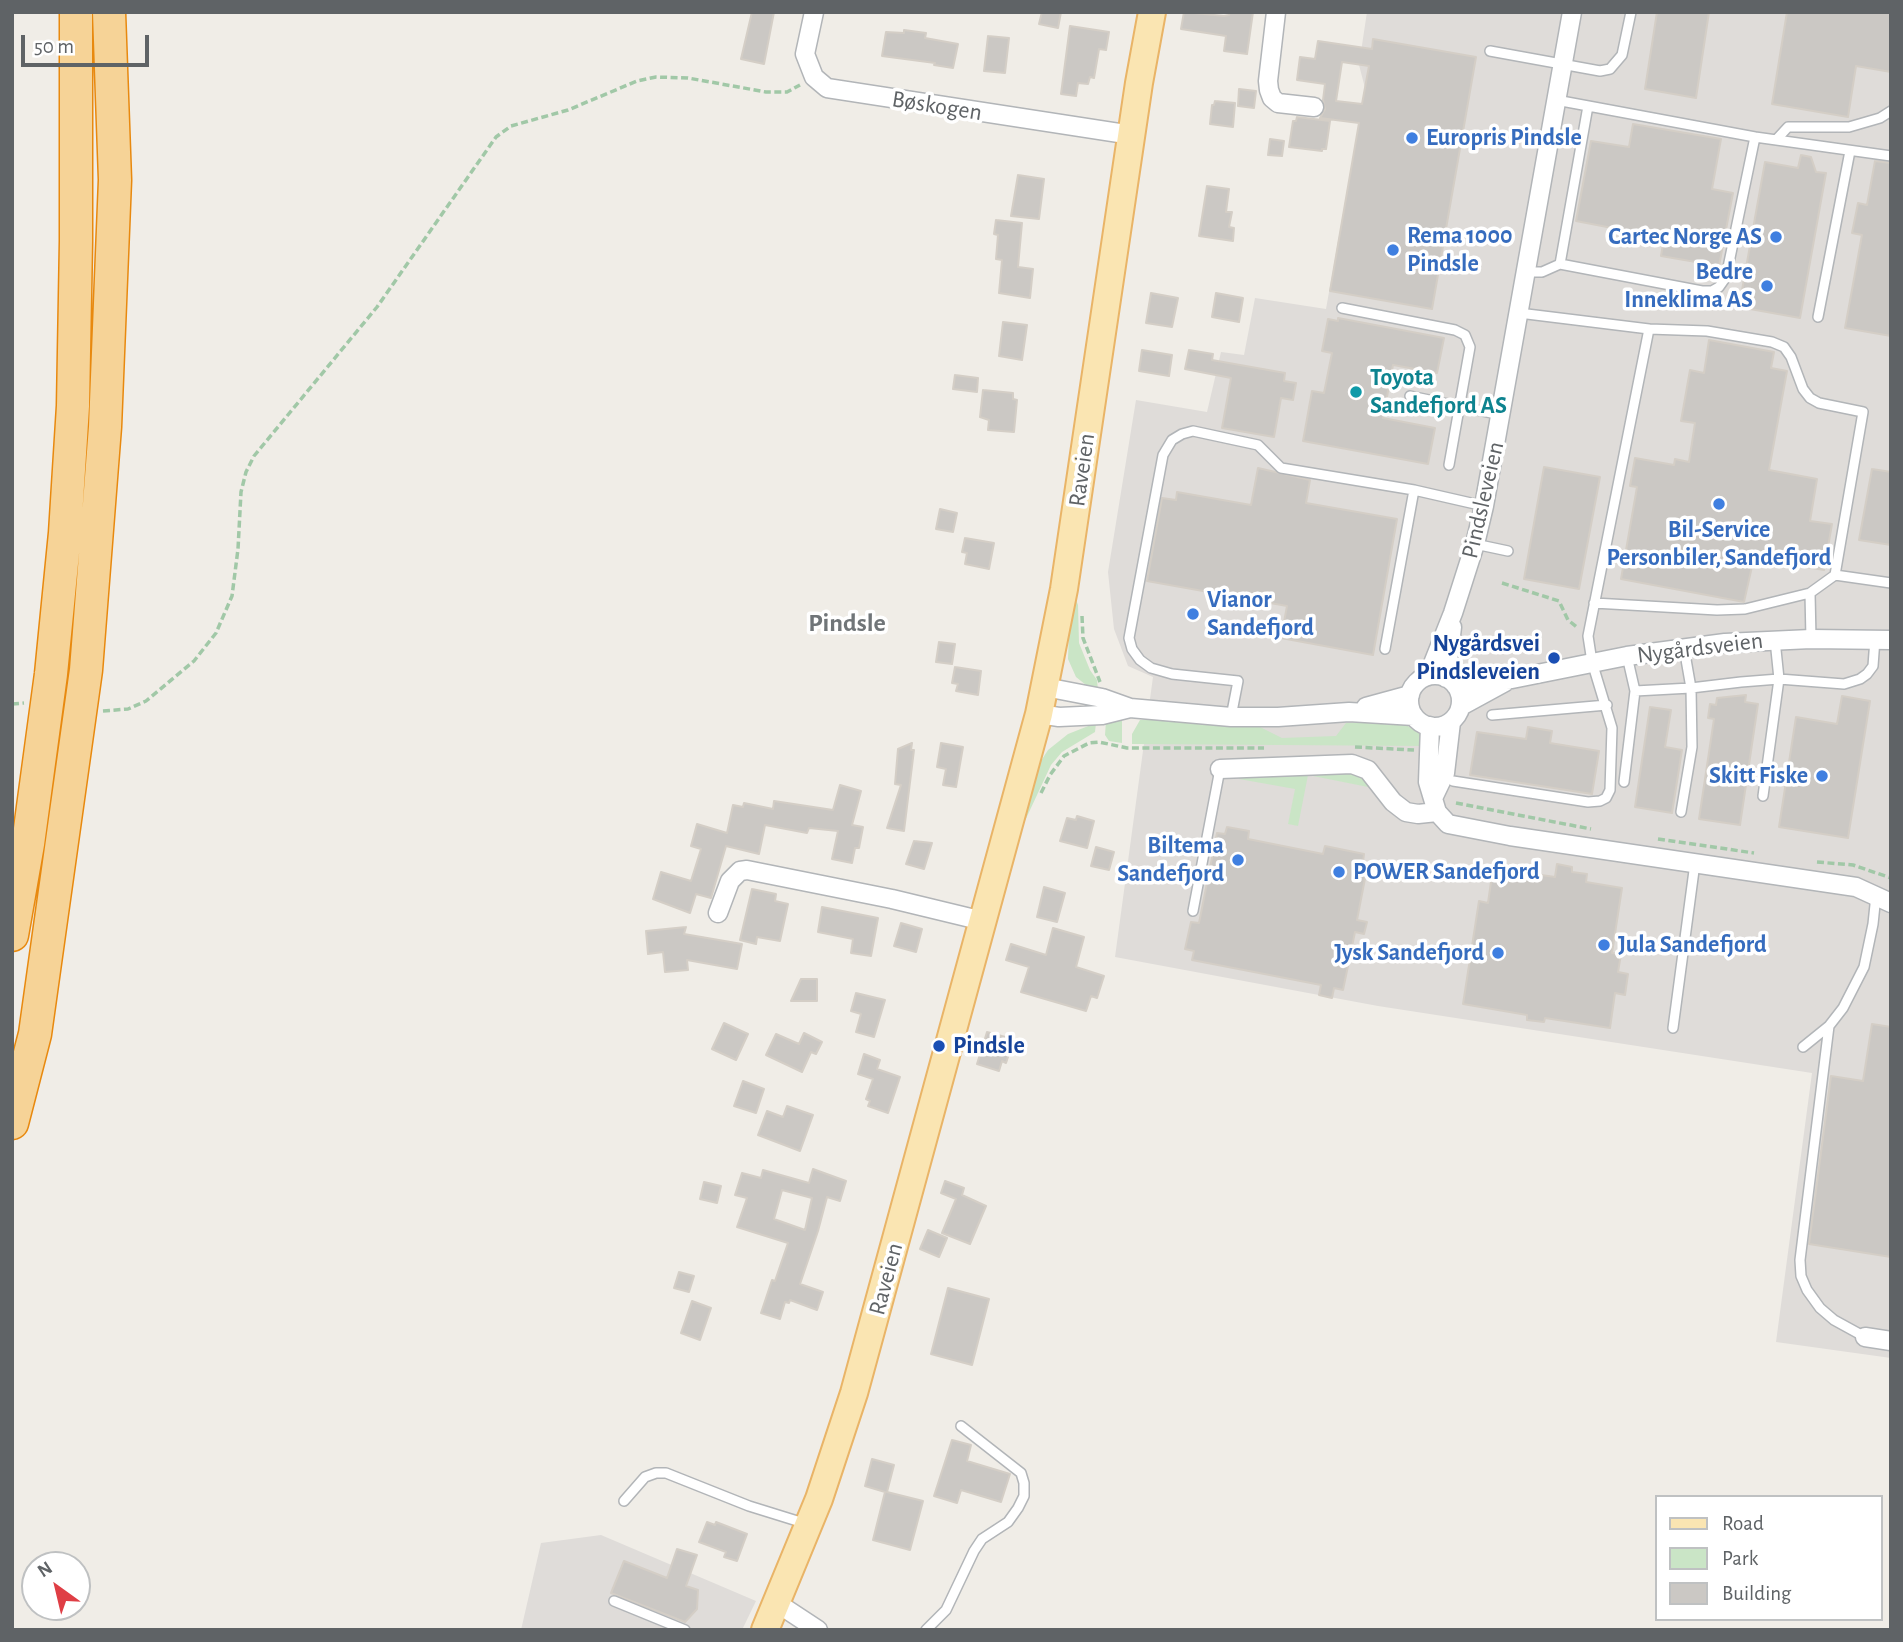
<!DOCTYPE html>
<html>
<head>
<meta charset="utf-8">
<style>
	body { margin:0 }
	#map { position:relative; width:1903px; height:1642px; overflow:hidden; background:#f0ede7; font-family:"Alegreya Sans",sans-serif }
	canvas { display:block }
	.frame { position:absolute; inset:0; border:14px solid #5f6366; pointer-events:none }
	.legend { position:absolute; left:1655px; top:1495px; width:228px; height:126px; box-sizing:border-box; background:#fff; border:2px solid #bfc1c2; margin:0; padding:9px 12px; list-style:none; font-size:21px; color:#5f6366 }
	.legend li { display:flex; align-items:center; gap:14px; height:35px }
	.legend b { width:35px; border:2px solid #bfc1c2 }
	.north { position:absolute; left:21px; top:1551px; width:70px; height:70px; box-sizing:border-box; background:#fff; border:2px solid #bfc1c2; border-radius:50%; rotate:326deg; font-size:19px; font-weight:700; line-height:28px; text-align:center; color:#5f6366 }
	.north::after { content:''; display:block; margin:auto; width:24px; height:32px; background:#df3e45; clip-path:polygon(50% 0,100% 100%,50% 72%,0 100%) }
	.scale { position:absolute; left:21px; top:35px; width:128px; height:32px; box-sizing:border-box; border:4px solid #5f6366; border-top:0; padding-left:9px; font-size:21px; line-height:24px; white-space:nowrap; color:#5f6366; -webkit-text-stroke:5px #fff; paint-order:stroke }
</style>
</head>
<body>
<div id="map">
<canvas width="1903" height="1642"></canvas>
<div class="frame"></div>
<ul class="legend">
<li><b style="height:9px;background:#fae5b2"></b>Road</li>
<li><b style="height:19px;background:#cae5c6"></b>Park</li>
<li><b style="height:19px;background:#cbc8c4"></b>Building</li>
</ul>
<div class="north">N</div>
<div class="scale">50 m</div>
</div>
<script>
const g = document.querySelector('canvas').getContext('2d');
g.lineJoin = 'round';
function paint(path, color) {
  g.fillStyle = color;
  g.fill(path, 'evenodd');
}
function poly(rows) {
  const path = new Path2D();
  for (const r of rows) {
    if (r.length === 3) {
      path.moveTo(r[0] + r[2], r[1]);
      path.arc(r[0], r[1], r[2], 0, 2 * Math.PI);
      continue;
    }
    path.moveTo(r[0], r[1]);
    for (let i = 2; i < r.length; i += 2) path.lineTo(r[i], r[i + 1]);
  }
  return path;
}
function trace(path, color, width, dash) {
  g.strokeStyle = color;
  g.lineWidth = width;
  g.lineCap = dash ? 'butt' : 'round';
  g.setLineDash(dash || []);
  g.stroke(path);
}
function drawText(font, color, halo, rows, align = 'center') {
  g.font = font + ' "Alegreya Sans",sans-serif';
  g.lineWidth = 7;
  g.setLineDash([]);
  g.textBaseline = 'middle';
  g.strokeStyle = halo;
  g.fillStyle = color;
  for (const [text, x, y, turn = 0] of rows) {
    g.save();
    g.translate(x, y);
    g.rotate((+turn || 0) * Math.PI / 180);
    g.textAlign = isNaN(turn) ? turn : align;
    if (halo) g.strokeText(text, 0, 0);
    g.fillText(text, 0, 0);
    g.restore();
  }
}
const industrial = poly([
	[1367,12,1891,12,1891,1358,1776,1342,1812,1073,1378,1006,1115,957,1153,677,1128,666,1114,629,1108,572,1136,400,1207,412,1221,352,1244,355,1255,298,1326,309,1365,88,1359,65],
	[601,1535,756,1601,742,1630,521,1630,541,1543]
]);
const green = poly([
	[1075,597,1078,605,1079,643,1090,670,1097,680,1098,690,1091,689,1076,677,1068,659,1069,631],
	[1159,718,1258,726,1282,738,1336,736,1346,723,1394,720,1400,721,1420,734,1424,746,1132,744,1132,734,1140,720],
	[1117,720,1122,721,1122,743,1109,741,1105,735,1106,721],
	[1096,723,1095,732,1062,752,1051,765,1023,825,1021,825,1039,764,1048,750,1068,734],
	[1345,771,1367,777,1373,788,1308,775,1298,826,1288,824,1295,789,1239,779,1239,776]
]);
const building = poly([
	[752,12,774,12,764,64,741,59,752,12],
	[1042,12,1061,12,1058,28,1039,24,1042,12],
	[1184,12,1224,16,1229,15,1230,12,1253,12,1247,54,1224,51,1226,36,1181,29,1184,12],
	[1657,12,1709,12,1696,98,1645,89,1657,12],
	[1787,12,1891,12,1891,72,1856,66,1848,117,1772,104,1787,12],
	[1070,26,1109,32,1106,50,1099,49,1094,78,1090,77,1088,84,1078,83,1076,96,1061,94,1070,26],
	[904,30,926,33,925,38,958,44,953,68,934,65,935,63,882,56,886,32,904,33,904,30],
	[988,36,1009,38,1005,73,984,71,988,36],
	[1373,39,1476,57,1432,309,1330,291,1359,123,1320,118,1325,109,1323,100,1325,84,1297,80,1300,57,1315,59,1318,41,1372,49,1373,39],
	[1342,62,1369,66,1362,104,1336,101,1342,62],
	[1239,89,1256,91,1254,108,1238,106,1239,89],
	[1215,101,1235,103,1233,127,1210,124,1212,105,1214,105,1215,101],
	[1297,117,1330,121,1326,149,1322,149,1322,151,1289,147,1293,121,1296,121,1297,117],
	[1633,124,1721,139,1712,189,1733,193,1719,266,1661,256,1664,238,1576,221,1591,141,1629,147,1633,124],
	[1270,139,1284,141,1282,156,1268,155,1270,139],
	[1801,155,1811,157,1816,172,1826,173,1800,318,1739,307,1765,162,1798,168,1801,155],
	[1875,161,1891,163,1891,336,1845,328,1862,235,1852,233,1858,203,1867,205,1875,161],
	[1018,175,1044,179,1039,219,1011,216,1018,175],
	[1207,186,1229,189,1226,212,1232,212,1229,227,1234,228,1233,241,1199,236,1207,186],
	[996,220,1022,223,1018,267,1033,269,1030,298,999,293,1002,260,996,259,998,235,994,234,996,220],
	[1151,293,1178,298,1172,327,1146,323,1151,293],
	[1216,293,1243,298,1239,322,1212,317,1216,293],
	[1338,318,1444,338,1437,373,1393,365,1383,418,1435,428,1428,464,1303,441,1312,391,1324,393,1332,353,1322,351,1328,319,1338,321,1338,318],
	[1003,322,1027,325,1022,360,999,356,1003,322],
	[1709,340,1774,352,1771,368,1787,371,1769,470,1817,479,1810,521,1832,524,1824,570,1789,564,1788,568,1753,562,1744,602,1621,579,1637,487,1630,486,1635,458,1674,465,1675,459,1689,462,1695,423,1681,421,1690,370,1704,373,1709,340],
	[1142,350,1172,355,1169,376,1139,371,1142,350],
	[1189,350,1213,354,1212,360,1285,373,1284,381,1296,383,1293,400,1281,398,1274,437,1222,428,1231,378,1185,369,1189,350],
	[955,375,978,378,977,392,953,389,955,375],
	[983,390,1013,393,1013,399,1017,400,1014,432,988,430,989,420,980,417,983,390],
	[1544,467,1600,477,1579,589,1524,579,1544,467],
	[1258,468,1310,480,1306,503,1397,519,1373,655,1281,638,1287,606,1147,581,1162,498,1176,500,1177,492,1251,505,1258,468],
	[1872,469,1891,472,1891,545,1859,540,1872,469],
	[940,509,957,513,953,532,936,529,940,509],
	[965,538,994,543,989,569,965,564,967,553,962,552,965,538],
	[939,642,955,644,952,664,936,662,939,642],
	[955,667,981,671,978,695,956,691,958,684,952,683,955,667],
	[1746,695,1745,702,1758,704,1740,825,1699,819,1714,719,1708,718,1710,704,1716,705,1717,698,1746,695],
	[1842,696,1870,701,1848,838,1779,827,1796,717,1837,724,1842,696],
	[1650,707,1671,710,1665,747,1682,750,1672,813,1635,807,1650,707],
	[1528,727,1552,731,1550,743,1599,751,1592,794,1470,775,1477,732,1526,739,1528,727],
	[912,743,911,750,914,750,904,831,887,828,901,785,895,784,898,749,912,743],
	[941,743,963,747,956,787,943,785,946,769,937,767,941,743],
	[840,785,861,791,852,825,863,827,859,848,855,848,852,863,832,859,838,831,809,828,807,833,765,825,759,854,726,846,711,898,696,894,690,913,653,899,661,872,691,881,701,849,691,846,697,824,727,833,733,805,743,807,744,803,773,809,774,801,833,810,840,785],
	[1077,816,1094,821,1087,848,1060,841,1067,818,1076,820,1077,816],
	[1227,827,1249,831,1248,839,1323,854,1325,846,1364,854,1363,862,1368,863,1357,920,1367,922,1364,934,1355,932,1343,990,1334,988,1332,998,1319,995,1321,985,1192,960,1194,951,1185,949,1191,922,1199,923,1217,833,1225,834,1227,827],
	[914,841,932,843,924,869,906,864,914,841],
	[1096,847,1114,852,1109,870,1091,866,1096,847],
	[1557,864,1572,867,1572,872,1587,874,1586,882,1622,888,1612,953,1621,954,1618,972,1628,974,1625,995,1615,993,1610,1028,1545,1018,1544,1022,1527,1020,1527,1015,1463,1004,1479,901,1488,903,1493,868,1555,877,1557,864],
	[1044,887,1065,893,1057,922,1037,917,1044,887],
	[752,889,776,894,775,901,788,904,780,941,757,937,756,944,740,940,752,889],
	[822,907,878,918,871,956,851,953,853,939,818,932,822,907],
	[901,923,922,929,916,952,894,946,901,923],
	[686,927,684,934,742,944,737,969,687,960,688,970,665,972,663,952,648,954,646,931,686,927],
	[1053,928,1084,937,1076,967,1104,976,1097,998,1091,996,1086,1011,1021,992,1029,967,1006,960,1011,944,1046,955,1053,928],
	[801,979,817,979,817,1001,791,1001,801,979],
	[856,993,885,1000,874,1037,856,1032,861,1014,851,1011,856,993],
	[724,1023,748,1034,736,1060,712,1049,724,1023],
	[1872,1024,1891,1027,1891,1257,1809,1244,1831,1076,1863,1081,1872,1024],
	[987,1032,1009,1038,1007,1047,1011,1048,1006,1063,1002,1061,999,1071,977,1064,987,1032],
	[804,1033,822,1042,816,1054,811,1052,802,1072,766,1055,776,1034,799,1044,804,1033],
	[864,1054,880,1060,877,1069,900,1077,888,1113,868,1106,870,1101,866,1099,873,1079,858,1074,864,1054],
	[743,1081,764,1089,756,1113,734,1106,743,1081],
	[787,1106,813,1115,800,1151,758,1135,767,1111,783,1117,787,1106],
	[813,1169,846,1181,840,1201,827,1197,818,1231,800,1284,823,1292,817,1310,790,1300,789,1303,785,1302,780,1319,761,1313,772,1280,775,1281,788,1243,737,1227,747,1198,735,1195,742,1173,761,1178,763,1170,809,1183,813,1169],
	[782,1190,812,1198,805,1230,774,1219,782,1190],
	[945,1181,964,1188,962,1195,986,1206,970,1244,942,1233,956,1199,941,1193,945,1181],
	[704,1182,721,1186,717,1203,700,1199,704,1182],
	[928,1230,947,1238,939,1257,920,1249,928,1230],
	[679,1272,694,1276,689,1292,674,1288,679,1272],
	[948,1288,989,1299,972,1365,931,1354,948,1288],
	[692,1301,711,1308,700,1340,681,1333,692,1301],
	[952,1440,971,1445,967,1461,1010,1474,1001,1502,961,1490,957,1503,934,1496,952,1440],
	[872,1459,894,1465,887,1492,923,1501,910,1550,873,1540,885,1492,865,1486,872,1459],
	[707,1522,715,1525,716,1522,747,1534,737,1561,724,1557,726,1552,699,1542,707,1522],
	[677,1549,697,1555,686,1586,698,1590,697,1609,685,1622,611,1593,624,1561,667,1578,677,1549]
]);
const path = poly([
	[1502,583,1559,601,1568,620,1578,628],
	[1082,616,1083,638,1100,682],
	[12,704,24,703],
	[103,711,128,709,146,701,194,661,216,633,232,596,238,549,241,492,246,472,254,456,377,307,496,137,511,126,568,110,637,81,656,77,688,78,766,92,787,92,800,85],
	[1355,747,1414,750],
	[1041,793,1050,775,1064,756,1089,743,1099,742,1127,748,1264,748],
	[1456,803,1591,829],
	[1658,839,1754,853],
	[1817,862,1853,865,1891,878]
]);
const lane = poly([
	[1490,51,1600,71,1610,69,1622,55,1631,12],
	[1556,100,1755,137,1891,156],
	[1776,140,1788,127,1849,127,1880,118,1891,111],
	[1560,264,1588,106],
	[1527,272,1542,272,1560,264,1702,291,1712,291,1719,287,1726,277,1755,137],
	[1342,308,1455,330,1465,335,1470,347,1449,465],
	[1519,313,1649,329,1707,331,1772,342,1784,347,1791,357,1803,389,1810,398,1819,403,1863,412,1835,575],
	[1818,317,1850,151],
	[1410,396,1501,415],
	[1475,544,1508,551],
	[1810,593,1811,639],
	[1594,603,1717,610,1745,609,1810,593,1835,575,1891,583],
	[1385,649,1414,490],
	[1635,691,1691,688,1741,682,1779,679,1844,684,1860,679,1867,674,1873,666,1875,639],
	[1492,715,1607,705],
	[1231,717,1238,681,1172,674,1151,668,1140,660,1132,649,1129,638,1163,455,1172,440,1182,434,1193,431,1258,445,1281,468,1414,490,1484,506],
	[1453,781,1588,802,1600,801,1606,798,1610,790,1612,728,1592,662,1588,636,1649,329],
	[1624,782,1635,691,1627,656],
	[1763,796,1779,679,1775,640],
	[1681,812,1692,747,1691,688,1684,648],
	[1193,911,1220,769],
	[1829,1026,1800,1260,1801,1276,1807,1290,1820,1308,1834,1320,1865,1337],
	[1673,1028,1695,863],
	[1803,1047,1829,1026,1843,1008,1864,967,1873,924,1876,895],
	[624,1501,645,1477,656,1473,666,1473,749,1506,807,1524],
	[614,1601,685,1630],
	[926,1630,946,1610,974,1551,982,1539,1008,1522,1018,1508,1024,1496,1024,1483,1021,1473,961,1426]
]);
const street = poly([
	[814,12,805,54,814,77,827,88,1132,135],
	[1276,12,1268,81,1269,90,1272,98,1278,103,1314,107],
	[1435,701,26],
	[1428,676,1453,613,1475,544,1484,506,1572,12],
	[1446,678,1452,627],
	[1456,686,1487,680,1512,679,1627,656,1725,643,1811,639,1891,640],
	[1045,687,1102,698,1130,708,1231,717,1278,717,1349,712,1414,716],
	[1461,706,1505,682],
	[1366,707,1410,695],
	[1039,714,1059,717,1102,715,1130,708],
	[1430,726,1428,782,1437,812,1448,824,1510,836,1856,887,1891,903],
	[1220,769,1352,764,1368,770,1393,802,1406,812,1418,814,1437,812],
	[1434,796,1445,773,1451,722],
	[718,913,730,881,740,871,747,870,892,899,983,921],
	[1865,1337,1891,1341],
	[777,1603,818,1630]
]);
const primary = poly([
	[765,1630,819,1499,854,1393,1039,714,1064,589,1139,83,1152,12]
]);
const highway = poly([
	[12,935,28,844,51,674,65,533,73,406,76,241,76,12],
	[12,1123,35,1034,86,670,105,427,115,180,109,12]
]);
const markers = [
	[1412,138,7,"#3f7fe0"],
	[1776,237,7,"#3f7fe0"],
	[1393,250,7,"#3f7fe0"],
	[1767,286,7,"#3f7fe0"],
	[1356,392,7,"#0f9aa8"],
	[1719,504,7,"#3f7fe0"],
	[1193,614,7,"#3f7fe0"],
	[1554,658,7,"#1a4fb4"],
	[1822,776,7,"#3f7fe0"],
	[1238,860,7,"#3f7fe0"],
	[1339,872,7,"#3f7fe0"],
	[1604,945,7,"#3f7fe0"],
	[1498,953,7,"#3f7fe0"],
	[939,1046,7,"#1a4fb4"]
];
const streetNames = [
	["Bøskogen",937,106,9],
	["Raveien",1082,470,-82],
	["Pindsleveien",1483,500,-77],
	["Nygårdsveien",1700,648,-7],
	["Raveien",886,1279,-75]
];
const shopNames = [
	["Europris Pindsle",1426,138],
	["Rema 1000",1407,236],
	["Pindsle",1407,264],
	["Cartec Norge AS",1762,237,"right"],
	["Bedre",1753,272,"right"],
	["Inneklima AS",1753,300,"right"],
	["Bil-Service",1719,530,"center"],
	["Personbiler, Sandefjord",1719,558,"center"],
	["Vianor",1207,600],
	["Sandefjord",1207,628],
	["Skitt Fiske",1808,776,"right"],
	["Biltema",1224,846,"right"],
	["Sandefjord",1224,874,"right"],
	["POWER Sandefjord",1353,872],
	["Jula Sandefjord",1618,945],
	["Jysk Sandefjord",1484,953,"right"]
];
const cultureNames = [
	["Toyota",1370,378],
	["Sandefjord AS",1370,406]
];
const transitNames = [
	["Nygårdsvei",1540,644],
	["Pindsleveien",1540,672],
	["Pindsle",953,1046,"left"]
];
const neighbourhoodNames = [
	["Pindsle",847,623]
];
paint(industrial, '#dfdcd9');
paint(green, '#cae5c6');
paint(building, '#cbc8c4');
trace(building, '#d4cec6', 2);
trace(lane, '#b2b5b8', 12);
trace(street, '#b2b5b8', 21);
trace(primary, '#e9b467', 30);
trace(highway, '#e8890f', 35);
trace(path, '#a1c8a7', 3.5, [7, 3.5]);
trace(lane, '#fff', 9);
trace(street, '#fff', 18);
trace(primary, '#fae5b2', 26);
trace(highway, '#f6d397', 32);
for (const [x, y, r, color] of markers) {
  const dot = new Path2D();
  dot.arc(x, y, r, 0, 2 * Math.PI);
  g.fillStyle = color;
  g.fill(dot);
  trace(dot, '#fff', 2.5);
}
drawText('24px', '#5f6366', '#fff', streetNames);
drawText('bold 24px', '#366cbe', '#fff', shopNames, 'left');
drawText('bold 24px', '#0d838f', '#fff', cultureNames, 'left');
drawText('bold 24px', '#164399', '#fff', transitNames, 'right');
drawText('bold 26px', '#707578', '#fff', neighbourhoodNames);
</script>
</body>
</html>
